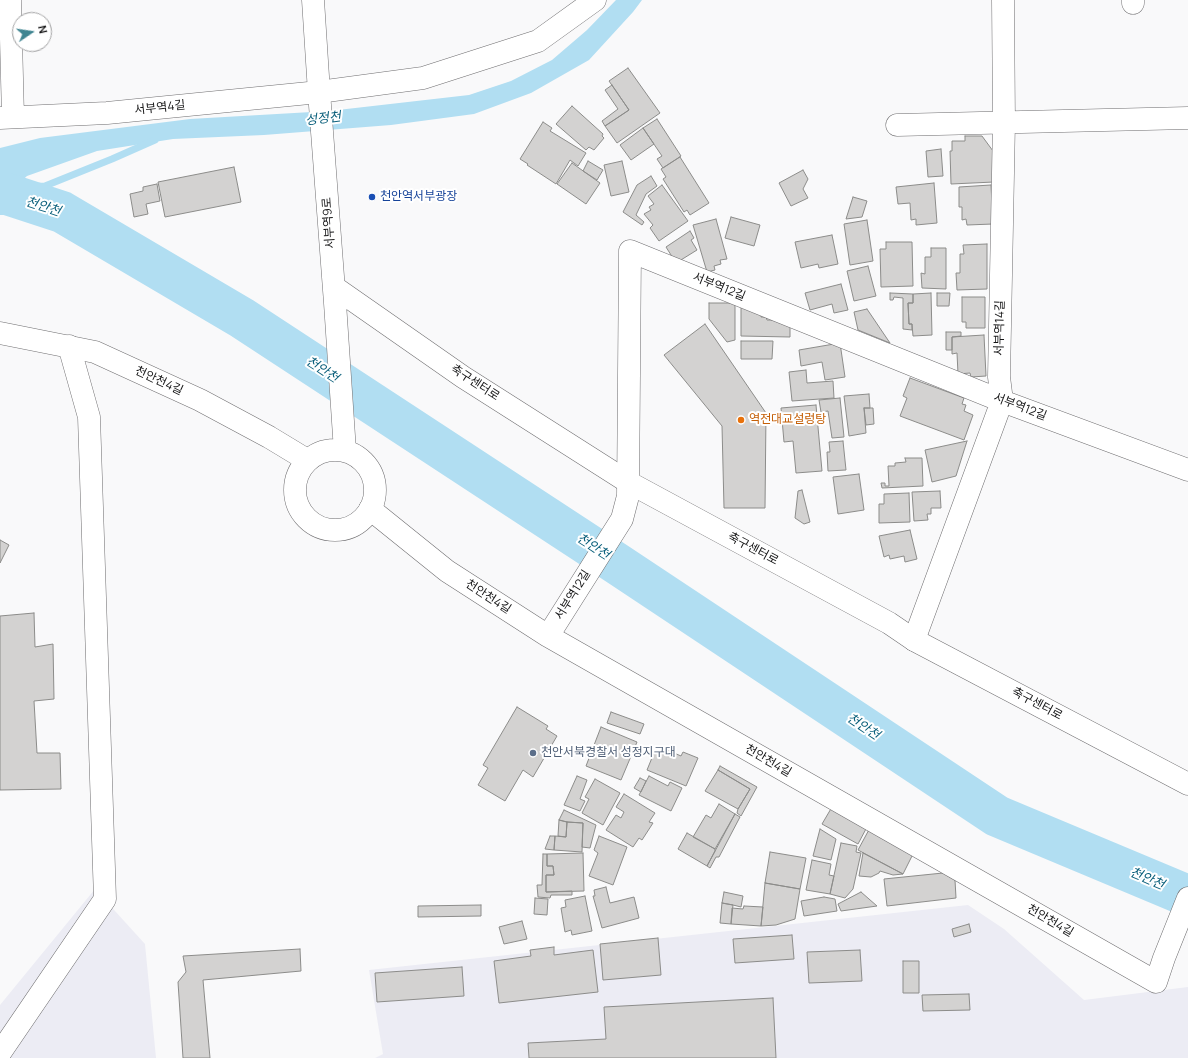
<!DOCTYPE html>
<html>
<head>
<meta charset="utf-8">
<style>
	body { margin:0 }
	#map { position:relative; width:1188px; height:1058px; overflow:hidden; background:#f9f9fa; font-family:Manrope,sans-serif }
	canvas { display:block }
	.north { position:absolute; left:12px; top:12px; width:40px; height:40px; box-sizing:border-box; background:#fff; border:1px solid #a1a1a2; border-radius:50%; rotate:77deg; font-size:11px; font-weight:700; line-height:16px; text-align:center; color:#151516 }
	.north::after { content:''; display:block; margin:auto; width:14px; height:18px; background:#3f8591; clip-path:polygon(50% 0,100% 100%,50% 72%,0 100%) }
</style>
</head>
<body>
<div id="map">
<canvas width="1188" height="1058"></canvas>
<div class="north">N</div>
</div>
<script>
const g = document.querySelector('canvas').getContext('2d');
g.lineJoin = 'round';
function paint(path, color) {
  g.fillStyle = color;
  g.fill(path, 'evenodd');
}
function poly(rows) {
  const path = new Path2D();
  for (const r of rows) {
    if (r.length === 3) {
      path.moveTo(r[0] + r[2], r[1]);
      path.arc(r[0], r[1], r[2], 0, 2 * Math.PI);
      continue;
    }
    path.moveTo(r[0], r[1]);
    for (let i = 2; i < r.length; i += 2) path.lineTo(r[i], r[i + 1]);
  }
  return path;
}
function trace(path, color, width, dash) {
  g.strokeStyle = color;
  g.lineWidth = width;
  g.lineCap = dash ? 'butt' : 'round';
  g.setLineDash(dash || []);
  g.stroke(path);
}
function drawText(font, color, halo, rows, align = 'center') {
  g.font = font + ' Manrope,"Noto Sans KR",sans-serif';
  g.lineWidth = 4;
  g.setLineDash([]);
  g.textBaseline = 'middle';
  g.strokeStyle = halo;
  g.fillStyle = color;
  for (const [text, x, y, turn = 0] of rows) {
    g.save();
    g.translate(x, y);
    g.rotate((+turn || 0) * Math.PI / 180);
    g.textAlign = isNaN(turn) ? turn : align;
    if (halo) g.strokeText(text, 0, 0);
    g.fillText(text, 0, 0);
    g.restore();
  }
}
const built = poly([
	[95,889,145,944,156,1058,0,1058,0,1005],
	[968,905,1004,929,1084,1000,1188,987,1188,1058,375,1058,383,1054,369,970]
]);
const water = poly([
	[616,0,642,0,633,12,589,60,531,93,474,114,391,125,264,135,173,139,97,151,27,176,7,194,0,196,0,148,40,138,190,119,329,111,469,95,511,81,552,60,587,30]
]);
const stream = poly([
	[0,188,45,186,112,159,155,140]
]);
const river = poly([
	[0,194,7,194,62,212,242,318,619,565,997,816,1188,896]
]);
const building = poly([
	[628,68,660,113,617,143,605,126,629,110,609,81,628,68],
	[612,85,629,110,605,126,602,121,618,109,605,90,612,85],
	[572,106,603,134,602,136,604,138,594,150,589,147,586,150,556,124,572,106],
	[657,119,681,156,663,168,657,159,662,156,643,128,657,119],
	[543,122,552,128,550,131,586,153,578,166,570,160,556,184,527,165,528,164,520,159,543,122],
	[643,128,654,144,631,160,620,145,643,128],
	[965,136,982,136,993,151,994,182,951,184,950,151,952,151,952,141,965,141,965,136],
	[941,149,943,176,928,177,926,151,941,149],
	[680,157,709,203,690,215,687,210,684,212,663,179,666,177,661,169,680,157],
	[588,161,603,170,597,180,583,171,588,161],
	[622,161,629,192,611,196,604,165,622,161],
	[572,163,600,183,586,204,557,184,572,163],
	[234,167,241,202,165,217,158,182,234,167],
	[803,170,808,179,803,189,808,198,791,206,779,183,803,170],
	[651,176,657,186,646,194,636,215,644,222,642,225,623,212,637,185,651,176],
	[934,183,937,223,916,225,916,219,911,220,910,203,898,204,896,187,934,183],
	[157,184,160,201,146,204,148,214,134,217,130,194,143,191,143,187,157,184],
	[662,185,688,221,659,241,650,228,653,225,644,214,651,210,649,207,654,204,648,196,662,185],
	[991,185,993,224,967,225,966,219,962,220,962,207,959,207,959,187,991,185],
	[853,197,867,201,862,217,846,219,853,197],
	[731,217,760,225,754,246,725,238,731,217],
	[716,219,727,259,720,260,721,264,714,266,715,270,707,272,693,225,716,219],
	[867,220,873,261,850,265,844,224,867,220],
	[690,231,694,238,691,240,697,250,676,263,666,247,690,231],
	[832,235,838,264,819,268,818,264,801,268,795,242,832,235],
	[886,242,912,242,913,286,881,287,880,249,886,249,886,242],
	[987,244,987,289,957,290,956,273,960,273,960,254,964,254,963,245,987,244],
	[931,248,946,248,946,289,922,288,921,273,925,274,925,257,931,257,931,248],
	[868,266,876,296,854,301,847,271,868,266],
	[841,284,848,310,834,313,832,304,810,310,805,293,841,284],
	[890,293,913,294,913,303,908,303,909,324,912,324,912,330,903,329,903,298,894,297,893,300,890,300,890,293],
	[931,293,932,335,913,336,912,324,909,324,908,303,913,303,913,294,931,293],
	[937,293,950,293,949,306,937,306,937,293],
	[962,297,985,297,985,328,966,328,966,322,962,322,962,297],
	[709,303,735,303,735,340,727,342,709,319,709,303],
	[741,304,761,307,761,317,766,317,767,320,790,320,790,337,741,336,741,304],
	[867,309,890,343,858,330,854,312,867,309],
	[705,324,766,413,765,508,724,508,722,426,664,355,705,324],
	[946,332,961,332,961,336,952,337,952,350,946,350,946,332],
	[984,335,986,376,971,377,970,373,958,374,957,353,952,354,952,337,984,335],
	[741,341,773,341,772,359,741,359,741,341],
	[840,343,845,377,825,380,822,362,801,366,799,350,840,343],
	[806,370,807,383,833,381,834,398,792,401,789,372,806,370],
	[910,378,964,398,962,404,966,405,964,411,973,415,964,440,900,416,907,398,903,396,910,378],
	[869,394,870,408,864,408,866,433,849,436,844,396,869,394],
	[840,398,844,437,832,438,828,411,821,412,819,400,840,398],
	[816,405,822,471,796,473,793,441,784,442,781,408,816,405],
	[864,408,873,408,874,424,866,425,864,408],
	[843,441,846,470,828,471,827,452,830,452,829,442,843,441],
	[967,441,956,476,932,482,925,450,967,441],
	[905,458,922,458,923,486,882,488,881,483,885,483,885,486,889,486,888,466,895,466,895,463,906,462,905,458],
	[859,474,864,510,838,514,833,477,859,474],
	[802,490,810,522,804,524,795,518,798,491,802,490],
	[940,491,941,508,931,508,931,514,927,514,928,520,914,521,912,492,940,491],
	[909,493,910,522,879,523,879,504,884,504,884,494,909,493],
	[910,530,917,559,905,562,904,556,890,559,889,555,884,557,879,536,910,530],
	[0,540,9,545,0,563,0,540],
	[34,613,35,647,53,644,54,699,34,701,37,753,60,753,61,789,0,790,0,616,34,613],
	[517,707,548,726,546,729,557,736,533,777,523,770,505,801,478,785,488,768,483,765,517,707],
	[611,712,644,724,640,734,607,723,611,712],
	[601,727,637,742,621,780,586,766,601,727],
	[656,748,664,751,665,749,681,756,683,752,698,758,686,786,647,770,656,748],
	[720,766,757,787,741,816,737,813,738,809,750,789,718,770,720,766],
	[718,770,750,789,738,809,705,791,718,770],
	[577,776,587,780,580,799,585,801,580,811,564,805,577,776],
	[649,776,668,786,670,782,682,788,671,811,639,795,649,776],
	[640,778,646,781,641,792,634,788,640,778],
	[595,779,620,793,603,825,582,813,589,799,585,797,595,779],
	[624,794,655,813,649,822,653,823,642,840,639,838,633,847,606,830,616,815,621,818,624,812,616,807,624,794],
	[719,804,735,814,715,849,693,837,706,815,711,818,719,804],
	[832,807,867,827,858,844,822,824,832,807],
	[564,810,596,825,590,848,582,847,583,823,567,822,559,820,564,810],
	[735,814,740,817,719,857,716,857,710,868,707,866,735,814],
	[559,820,567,822,566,837,558,836,559,820],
	[567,822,583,823,582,852,554,850,555,836,566,837,567,822],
	[871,826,913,854,903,874,858,850,871,826],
	[820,829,836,839,831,860,813,856,820,829],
	[687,833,715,849,715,851,707,866,678,849,687,833],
	[550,836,555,836,554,850,545,849,550,836],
	[599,836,627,847,613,885,589,876,598,853,594,850,599,836],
	[841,843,857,846,856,852,861,853,853,889,845,898,830,894,841,843],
	[770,852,806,858,800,889,765,883,770,852],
	[583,853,584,891,546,892,546,875,554,875,553,866,547,866,547,854,583,853],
	[863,853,903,874,893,875,880,871,879,873,871,877,859,876,863,853],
	[543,854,547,854,547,866,553,866,554,875,546,875,546,892,572,891,572,895,551,895,550,898,538,897,537,885,542,885,543,854],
	[812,860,831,864,829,875,834,876,830,894,806,890,812,860],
	[943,873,955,880,956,898,887,906,884,879,943,873],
	[765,883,800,889,795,919,776,925,761,926,765,883],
	[606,887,610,903,634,897,639,918,602,928,593,896,595,896,594,890,606,887],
	[724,892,743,896,741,907,733,905,722,903,724,892],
	[861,892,877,906,841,911,838,904,861,892],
	[585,896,592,931,572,935,571,930,565,932,561,908,566,907,565,900,585,896],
	[824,897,835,899,837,911,804,916,801,901,824,897],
	[535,898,548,899,547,915,534,914,535,898],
	[722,903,733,905,731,924,720,923,722,903],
	[481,905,481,916,418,917,418,906,481,905],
	[744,906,763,907,761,926,731,924,732,908,743,909,744,906],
	[522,921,527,939,504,944,499,927,522,921],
	[969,924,971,932,954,937,952,929,969,924],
	[792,935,794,959,735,963,733,939,792,935],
	[658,938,661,975,603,980,600,944,658,938],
	[554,947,554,955,593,950,598,992,499,1003,494,961,531,956,530,950,554,947],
	[300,949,301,971,203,980,210,1058,183,1058,178,982,186,972,183,956,300,949],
	[860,950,862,981,809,983,807,952,860,950],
	[903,961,919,961,919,993,903,993,903,961],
	[462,967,464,996,377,1002,375,973,462,967],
	[969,994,970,1010,923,1011,922,995,969,994],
	[773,998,776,1058,529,1058,528,1043,606,1039,604,1007,773,998]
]);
const street = poly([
	[10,0,13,117],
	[1133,0,1133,3],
	[0,118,107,113,319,92,423,78,538,41,595,0],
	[897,125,1188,118],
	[370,509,447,571,548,636,1156,982,1164,958,1188,898],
	[548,636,622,519,628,496,630,251,1002,401,1188,470],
	[914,640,1002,401,999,377,1004,122,1003,0],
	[0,1053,105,899,89,417,69,346]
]);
const secondary = poly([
	[313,0,319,92,335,303,345,451],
	[334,287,463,377,628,482,889,623,914,640,1188,784],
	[0,333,95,352,200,400,269,437,307,460],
	[335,490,40]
]);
const markers = [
	[372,197,4,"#1a4fb4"],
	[741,420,4,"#e8710a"],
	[533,753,4,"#5c6f8a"]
];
const streetNames = [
	["서부역4길",160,108,-6],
	["서부역9로",329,223,-94],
	["서부역12길",719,287,22],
	["서부역14길",1000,328,-89],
	["천안천4길",159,381,25],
	["축구센터로",475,383,33],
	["서부역12길",1020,407,21],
	["축구센터로",753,549,28],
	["서부역12길",573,595,-58],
	["천안천4길",488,597,33],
	["축구센터로",1037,704,28],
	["천안천4길",768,761,30],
	["천안천4길",1050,921,30]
];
const transitNames = [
	["천안역서부광장",380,197]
];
const foodNames = [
	["역전대교설렁탕",749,420]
];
const serviceNames = [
	["천안서북경찰서 성정지구대",541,753]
];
const waterNames = [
	["성정천",323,119,-7],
	["천안천",43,207,18],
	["천안천",322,370,33],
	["천안천",593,547,33],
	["천안천",863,727,34],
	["천안천",1147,879,23]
];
paint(built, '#ececf4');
paint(water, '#b1def2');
trace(stream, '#b1def2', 7);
trace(river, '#b1def2', 42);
paint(building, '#d3d2d1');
trace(building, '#8c8c8a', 1);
trace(street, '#6f6e70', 23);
trace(secondary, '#6f6e70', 23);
trace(street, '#fff', 22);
trace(secondary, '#fff', 22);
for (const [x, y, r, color] of markers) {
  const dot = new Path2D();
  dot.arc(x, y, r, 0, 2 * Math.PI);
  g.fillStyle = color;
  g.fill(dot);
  trace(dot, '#fff', 1.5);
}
drawText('12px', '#151516', '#fff', streetNames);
drawText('12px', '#164399', '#fff', transitNames, 'left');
drawText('12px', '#c56008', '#fff', foodNames, 'left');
drawText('12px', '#4e5e75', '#fff', serviceNames, 'left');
drawText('italic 13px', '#0a5f7b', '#fff', waterNames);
</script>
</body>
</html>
